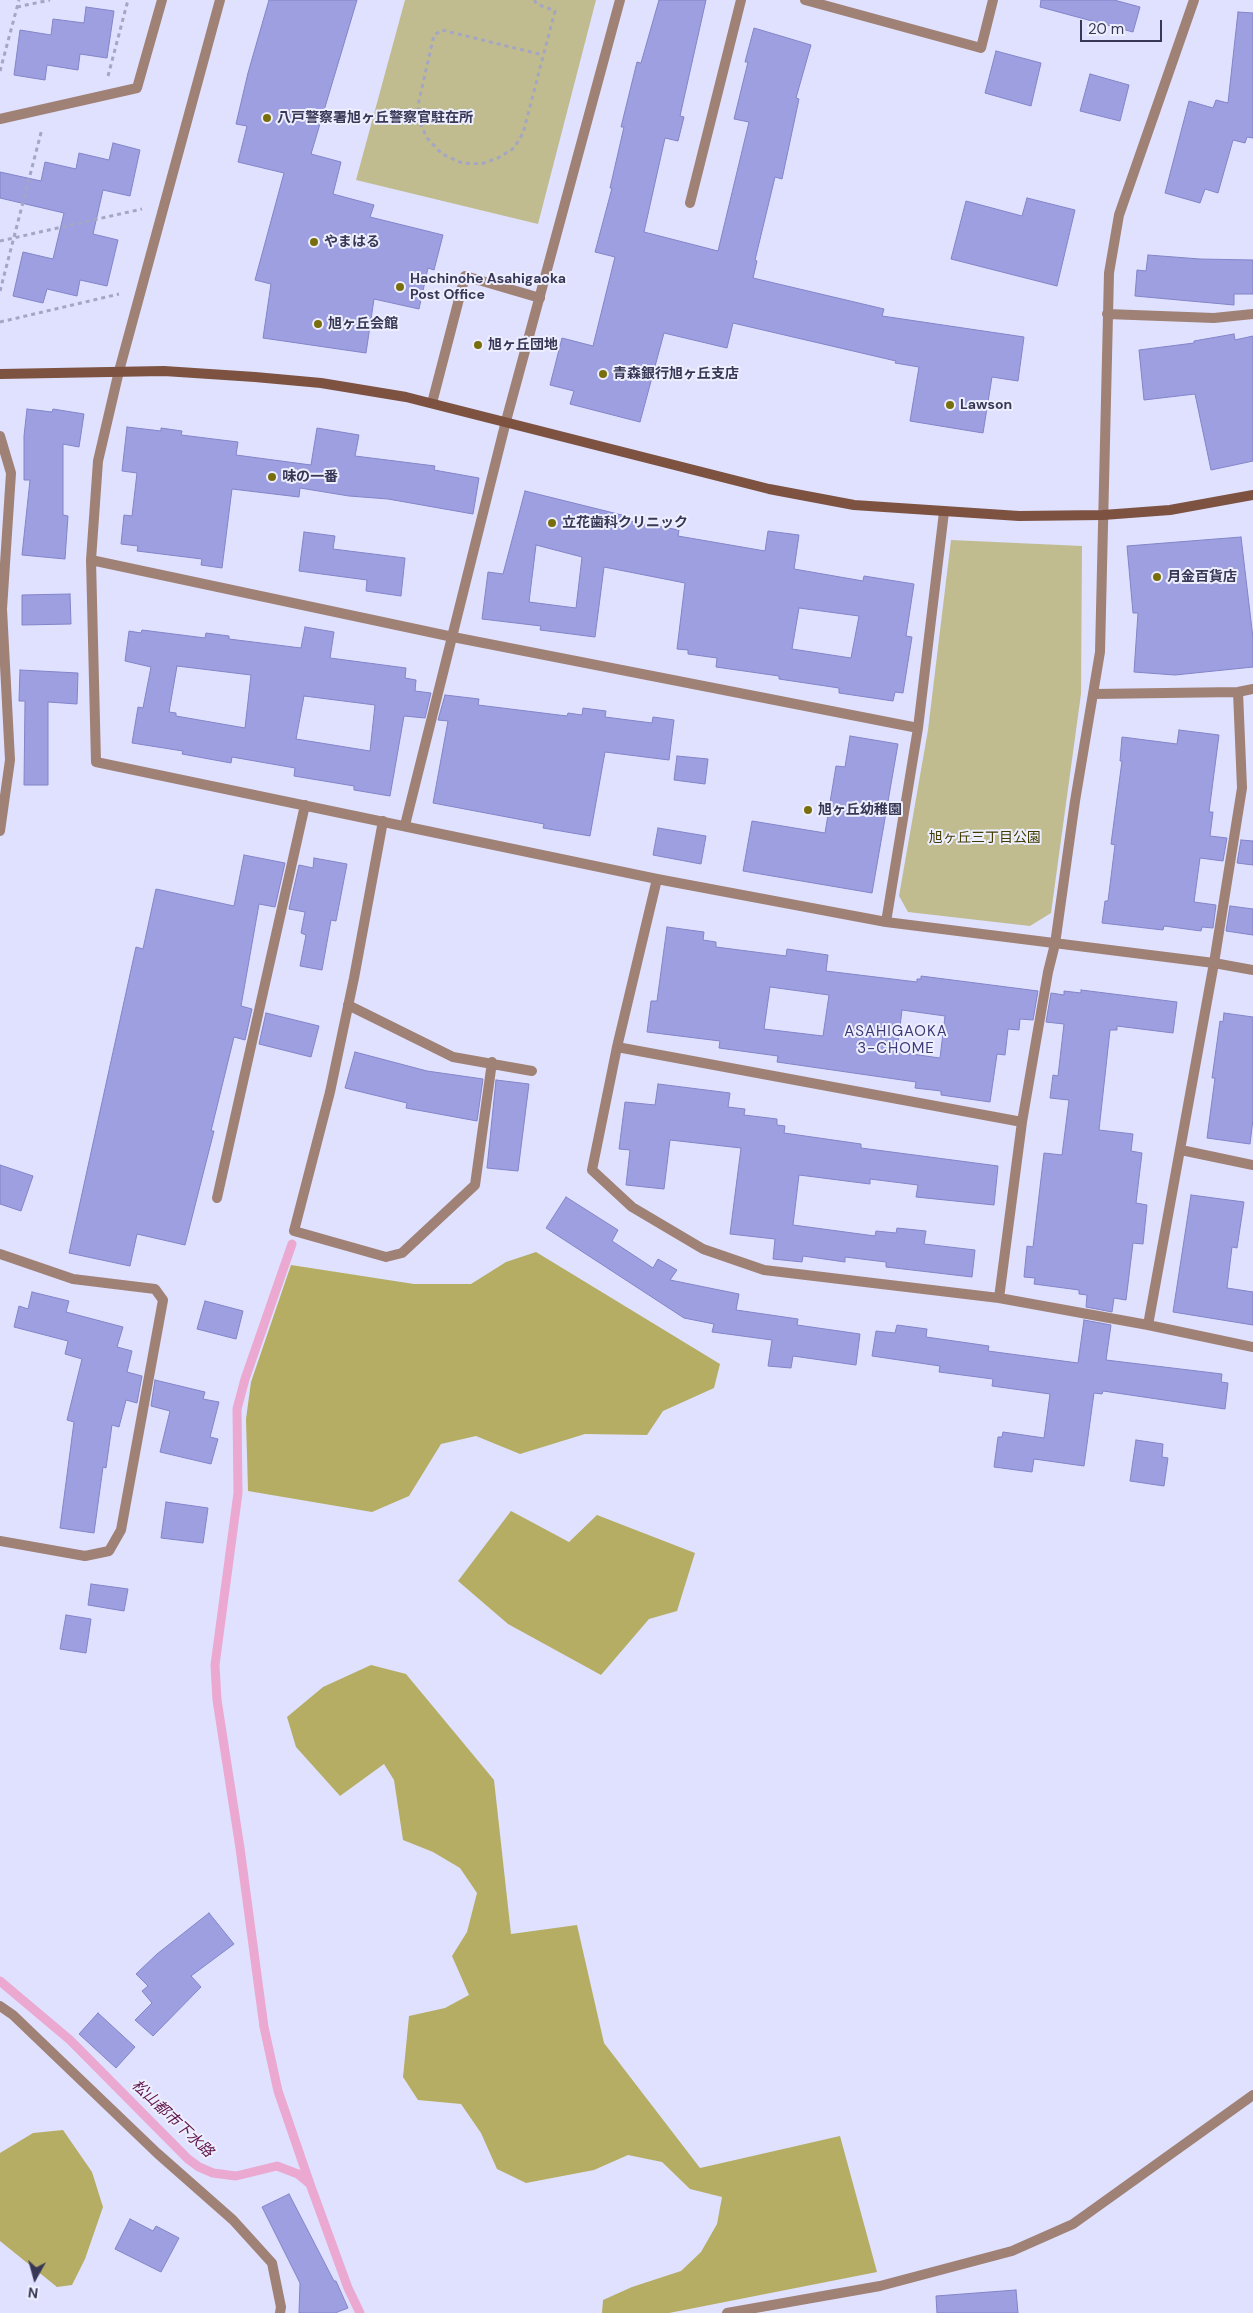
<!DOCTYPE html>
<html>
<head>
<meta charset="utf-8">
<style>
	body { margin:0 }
	#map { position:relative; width:1253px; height:2313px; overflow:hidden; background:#dfe1ff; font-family:"DM Sans",sans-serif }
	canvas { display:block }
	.north { position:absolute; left:10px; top:2253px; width:50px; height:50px; -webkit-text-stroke:4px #eeeffe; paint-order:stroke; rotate:187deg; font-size:14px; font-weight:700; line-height:20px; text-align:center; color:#383856 }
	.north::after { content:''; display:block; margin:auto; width:18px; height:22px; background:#383856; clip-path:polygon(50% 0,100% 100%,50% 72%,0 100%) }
	.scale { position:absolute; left:1080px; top:20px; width:82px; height:22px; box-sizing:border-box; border:2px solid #383856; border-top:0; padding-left:6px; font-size:15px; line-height:18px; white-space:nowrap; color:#383856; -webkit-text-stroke:4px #eeeffe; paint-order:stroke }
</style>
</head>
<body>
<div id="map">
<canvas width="1253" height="2313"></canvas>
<div class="north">N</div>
<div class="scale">20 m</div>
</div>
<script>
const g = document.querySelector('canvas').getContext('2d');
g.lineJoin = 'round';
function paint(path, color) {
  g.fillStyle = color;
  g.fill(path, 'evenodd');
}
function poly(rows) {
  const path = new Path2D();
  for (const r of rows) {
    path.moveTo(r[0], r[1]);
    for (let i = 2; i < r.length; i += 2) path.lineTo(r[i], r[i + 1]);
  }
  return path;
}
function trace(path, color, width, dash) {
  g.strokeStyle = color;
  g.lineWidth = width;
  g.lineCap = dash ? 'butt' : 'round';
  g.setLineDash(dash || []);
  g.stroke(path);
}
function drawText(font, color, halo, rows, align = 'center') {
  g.font = font + ' "DM Sans","Noto Sans JP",sans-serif';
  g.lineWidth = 4;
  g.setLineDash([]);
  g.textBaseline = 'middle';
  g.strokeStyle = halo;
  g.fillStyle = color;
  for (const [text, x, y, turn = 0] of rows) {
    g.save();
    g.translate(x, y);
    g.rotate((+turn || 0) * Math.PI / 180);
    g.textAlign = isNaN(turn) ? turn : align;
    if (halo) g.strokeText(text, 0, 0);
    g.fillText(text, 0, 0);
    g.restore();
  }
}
const green = poly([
	[405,0,596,0,538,224,356,180],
	[951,540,1082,546,1081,694,1051,913,1030,926,908,912,899,896,928,730]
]);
const forest = poly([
	[536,1252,720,1364,714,1388,663,1411,647,1435,585,1434,520,1454,476,1436,441,1444,409,1496,372,1512,248,1491,246,1419,251,1382,291,1265,414,1284,471,1284,506,1262],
	[511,1511,569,1542,597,1515,695,1553,677,1611,649,1619,601,1675,508,1624,458,1581],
	[371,1665,406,1674,494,1780,511,1934,577,1925,604,2043,700,2168,840,2136,877,2272,669,2313,602,2313,603,2300,632,2287,681,2271,701,2252,717,2224,722,2197,690,2189,662,2162,628,2155,594,2170,526,2183,497,2169,481,2133,461,2104,418,2100,403,2077,409,2016,445,2008,469,1995,452,1956,467,1932,477,1893,460,1868,433,1852,403,1840,394,1780,384,1764,340,1796,296,1747,287,1717,323,1687],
	[63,2130,92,2172,103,2207,85,2259,72,2285,57,2287,0,2241,0,2153,33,2133]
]);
const stream = poly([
	[292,1244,245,1379,237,1409,238,1493,215,1665,217,1700,240,1848,264,2027,278,2091,310,2184],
	[0,1981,70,2040,188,2159,199,2167,213,2173,236,2176,277,2166,298,2174,310,2184,348,2288,360,2313]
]);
const building = poly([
	[269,0,357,0,311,154,341,162,333,194,374,205,370,217,443,235,434,270,428,268,419,309,374,299,366,353,263,338,271,284,255,280,284,173,238,162,247,126,236,124,248,73,269,0],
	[659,0,706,0,680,116,684,117,678,141,665,138,644,232,718,251,749,122,734,119,748,62,745,62,754,28,811,45,796,98,799,99,782,179,775,177,755,260,757,261,753,278,884,309,882,316,1024,337,1018,381,992,377,983,433,910,421,919,367,895,363,896,361,733,323,727,348,664,333,640,422,570,404,574,391,550,385,562,338,593,346,615,257,595,252,612,188,610,188,624,127,621,127,637,62,641,63,659,0],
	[1041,0,1114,0,1140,7,1133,32,1040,7,1041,0],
	[86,7,114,11,107,58,80,54,78,70,47,65,45,80,14,75,20,30,51,35,53,19,84,23,86,7],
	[1238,12,1253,13,1253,138,1247,137,1245,143,1233,140,1218,193,1205,189,1200,203,1165,193,1189,101,1213,108,1216,100,1228,103,1238,12],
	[996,51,1041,63,1031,106,985,93,996,51],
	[1090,74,1129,85,1120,121,1080,111,1090,74],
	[113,143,140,150,130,196,103,190,93,234,118,240,107,286,80,280,77,296,47,289,43,303,13,296,23,252,53,259,64,213,0,198,0,172,41,181,45,162,76,169,79,153,109,160,113,143],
	[1027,198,1075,210,1057,286,951,259,966,201,1022,216,1027,198],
	[1148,255,1200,259,1253,260,1253,294,1234,294,1234,305,1135,296,1137,270,1146,271,1148,255],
	[1234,334,1235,340,1253,336,1253,461,1211,470,1195,394,1144,400,1139,350,1194,343,1194,341,1234,334],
	[27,409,52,412,53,409,84,414,79,447,63,444,63,515,68,516,65,559,22,555,30,480,24,480,24,436,27,409],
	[127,427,161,431,161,428,182,431,181,435,238,442,236,455,311,465,317,428,359,435,355,456,435,466,434,470,479,478,473,514,388,499,349,496,300,488,299,497,232,489,222,568,201,565,202,559,137,551,138,546,121,544,124,515,132,516,137,473,122,471,127,427],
	[525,491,626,516,625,520,679,530,678,536,765,551,768,531,799,535,794,569,863,581,864,576,914,584,906,636,912,637,903,693,895,692,893,701,839,693,839,688,779,679,779,676,716,667,717,658,688,654,688,650,677,649,685,583,604,567,595,637,540,630,541,626,482,619,488,572,503,574,525,491],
	[536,545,582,557,576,608,529,602,536,545],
	[799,608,859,616,851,658,792,649,799,608],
	[304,532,335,536,333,549,405,558,401,596,366,591,367,580,299,571,304,532],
	[1241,537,1253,638,1253,667,1175,675,1134,672,1138,613,1133,613,1127,546,1241,537],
	[70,594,71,624,22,625,22,595,70,594],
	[305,627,334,632,330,658,406,668,405,678,416,680,415,691,431,693,425,718,404,716,390,796,354,790,354,786,294,776,295,768,232,757,231,763,182,754,183,751,132,743,138,707,143,708,151,667,125,661,129,631,141,633,142,630,205,638,206,633,229,636,229,639,301,648,305,627],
	[177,666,251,675,245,728,176,716,176,713,169,712,177,666],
	[304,696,375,705,370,751,296,739,304,696],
	[20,670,78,673,77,704,48,702,48,785,24,785,25,701,19,701,20,670],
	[445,695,479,699,478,705,567,716,568,713,582,715,583,708,606,711,605,717,652,723,653,717,674,720,669,760,605,752,590,836,543,828,544,824,433,803,448,721,438,720,445,695],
	[1179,730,1219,735,1209,812,1213,812,1210,836,1227,838,1223,861,1200,858,1194,902,1216,905,1213,928,1202,927,1201,931,1164,926,1163,930,1102,923,1105,901,1108,901,1115,845,1111,844,1122,761,1120,761,1122,737,1177,744,1179,730],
	[850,736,898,744,872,893,743,871,752,821,825,833,836,766,845,767,850,736],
	[677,756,708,759,705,784,674,780,677,756],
	[658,828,706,836,701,864,653,855,658,828],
	[1241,840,1253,841,1253,865,1237,863,1241,840],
	[244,855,285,863,275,907,259,904,241,1006,252,1009,245,1040,234,1037,211,1131,214,1131,185,1245,137,1234,130,1266,69,1253,136,947,143,949,156,889,234,906,244,855],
	[314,858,347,864,336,921,331,920,322,970,300,966,306,935,301,933,305,912,289,909,299,865,313,868,314,858],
	[1230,906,1253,909,1253,935,1226,931,1230,906],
	[667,927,704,932,703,940,716,942,716,947,786,956,787,949,828,955,826,971,917,982,917,979,921,979,921,976,1038,991,1033,1020,1020,1019,1019,1030,1008,1029,1005,1055,997,1054,990,1102,941,1095,941,1091,915,1088,916,1082,777,1062,778,1056,719,1048,720,1041,647,1032,651,1001,657,1001,667,927],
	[770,987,829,995,823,1036,764,1029,770,987],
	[902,1010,945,1016,940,1058,897,1052,902,1010],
	[1081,990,1177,1002,1173,1033,1117,1026,1117,1030,1110,1030,1099,1130,1133,1134,1131,1151,1142,1153,1136,1203,1147,1205,1143,1244,1133,1243,1126,1300,1114,1298,1112,1312,1086,1307,1087,1295,1079,1294,1079,1290,1034,1284,1035,1278,1024,1277,1027,1246,1033,1247,1044,1153,1062,1155,1069,1100,1050,1098,1053,1075,1058,1076,1064,1024,1046,1022,1051,993,1064,995,1064,991,1081,993,1081,990],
	[266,1013,319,1026,311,1057,259,1044,266,1013],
	[1224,1013,1253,1017,1253,1119,1250,1144,1207,1138,1215,1078,1212,1078,1220,1021,1223,1022,1224,1013],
	[355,1052,427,1071,483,1079,477,1121,406,1108,407,1103,345,1088,355,1052],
	[496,1080,529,1084,518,1171,487,1168,496,1080],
	[658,1084,730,1093,728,1107,745,1109,744,1115,777,1119,777,1125,785,1126,784,1133,861,1144,861,1148,998,1166,994,1205,916,1197,918,1185,870,1179,870,1184,799,1175,793,1225,875,1236,876,1231,896,1233,897,1228,926,1231,924,1244,975,1250,972,1277,886,1267,886,1262,845,1257,845,1262,803,1256,802,1262,773,1259,775,1239,730,1234,741,1148,670,1140,664,1189,626,1185,630,1150,619,1149,625,1102,655,1105,658,1084],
	[0,1165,33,1176,21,1211,0,1204,0,1165],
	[1191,1195,1244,1202,1237,1248,1232,1247,1227,1288,1253,1292,1253,1325,1173,1312,1191,1195],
	[566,1197,618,1230,612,1241,653,1268,658,1259,677,1270,670,1280,739,1294,736,1310,798,1319,797,1325,860,1334,856,1365,793,1356,791,1368,768,1366,772,1340,712,1332,714,1324,684,1318,546,1228,566,1197],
	[32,1292,69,1301,66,1312,123,1327,117,1347,132,1351,127,1372,142,1376,137,1403,126,1400,119,1427,112,1425,106,1468,103,1467,94,1533,60,1528,74,1422,67,1420,82,1359,65,1354,68,1341,14,1327,19,1306,28,1309,32,1292],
	[205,1301,243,1311,236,1339,197,1329,205,1301],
	[1084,1320,1111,1325,1106,1360,1222,1374,1221,1382,1228,1383,1225,1409,1103,1391,1102,1394,1094,1393,1084,1466,1034,1459,1032,1472,994,1467,998,1437,1002,1437,1003,1432,1044,1438,1050,1394,992,1386,993,1379,939,1372,940,1366,872,1356,876,1331,895,1333,897,1325,927,1329,926,1337,989,1346,988,1351,1078,1363,1084,1320],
	[155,1380,205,1392,203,1399,219,1402,210,1437,218,1439,211,1464,160,1452,170,1411,151,1406,155,1380],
	[1136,1440,1163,1444,1162,1457,1168,1458,1164,1486,1130,1481,1136,1440],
	[166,1502,208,1508,203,1543,161,1538,166,1502],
	[91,1584,128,1589,124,1611,88,1605,91,1584],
	[66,1615,91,1619,86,1653,60,1649,66,1615],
	[209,1913,234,1944,191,1976,201,1987,153,2036,135,2020,152,2003,142,1991,148,1986,136,1974,157,1954,209,1913],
	[98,2013,135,2047,116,2068,79,2034,98,2013],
	[289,2194,334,2281,336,2281,348,2308,335,2313,299,2313,300,2283,262,2207,289,2194],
	[130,2219,153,2231,156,2226,179,2238,161,2272,115,2249,130,2219],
	[1016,2290,1018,2313,937,2313,936,2296,1016,2290]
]);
const path = poly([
	[534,0,537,4,555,11,523,133,514,148,498,158,481,164,462,163,442,154,427,138,420,123,418,105,434,35,442,30,543,55],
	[17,7,50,0],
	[0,71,19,0],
	[108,76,128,0],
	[0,241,142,209],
	[0,291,42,129],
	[0,322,119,294]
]);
const lane = poly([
	[0,119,137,88,162,0],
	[432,403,465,276,540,298],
	[383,821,354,978,330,1092,294,1231,386,1257,402,1253,475,1185,492,1062],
	[348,1005,453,1057,532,1071]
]);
const street = poly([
	[220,0,119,371,98,461,91,560,96,762,657,879,886,922,1214,963,1253,970],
	[805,0,981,48,993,0],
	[690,203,741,0],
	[1107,314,1214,318,1253,314],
	[0,436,11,473,2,609,10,760,0,831],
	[91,560,453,637,918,728],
	[1093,694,1238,692,1253,689],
	[405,825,506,421,620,0],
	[657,879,617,1047,592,1170,632,1207,703,1249,764,1270,999,1298,1148,1325,1253,1347],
	[886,922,918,728,944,512],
	[617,1047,1022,1122],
	[1181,1150,1253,1165],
	[217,1198,305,805],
	[0,1254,73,1279,155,1289,163,1300,121,1530,109,1551,85,1556,0,1541],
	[999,1298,1022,1122,1048,972,1055,944,1075,801,1100,652,1109,273,1119,215,1194,0],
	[1148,1325,1214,963,1242,788,1238,692],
	[0,2006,13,2015,157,2153,233,2220,272,2263,281,2307,280,2313],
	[727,2313,880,2286,1012,2251,1073,2224,1253,2095]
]);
const secondary = poly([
	[0,374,164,371,255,377,321,383,406,397,769,489,854,505,1019,516,1103,515,1170,510,1253,495]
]);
const markers = [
	[267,118,5,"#796e0c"],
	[314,242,5,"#796e0c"],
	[400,287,5,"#796e0c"],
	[318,324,5,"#796e0c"],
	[478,345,5,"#796e0c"],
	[603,374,5,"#796e0c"],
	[950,405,5,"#796e0c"],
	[272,477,5,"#796e0c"],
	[552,523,5,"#796e0c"],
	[1157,577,5,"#796e0c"],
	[808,810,5,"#796e0c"]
];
const poiNames = [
	["八戸警察署旭ヶ丘警察官駐在所",277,118],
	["やまはる",324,242],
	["Hachinohe Asahigaoka",410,279],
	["Post Office",410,295],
	["旭ヶ丘会館",328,324],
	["旭ヶ丘団地",488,345],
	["青森銀行旭ヶ丘支店",613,374],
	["Lawson",960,405],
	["味の一番",282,477],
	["立花歯科クリニック",562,523],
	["月金百貨店",1167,577],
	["旭ヶ丘幼稚園",818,810]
];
const parkNames = [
	["旭ヶ丘三丁目公園",985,838]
];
const neighbourhoodNames = [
	["ASAHIGAOKA",896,1032],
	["3-CHOME",896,1049]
];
const waterNames = [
	["松山都市下水路",172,2119,43]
];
paint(green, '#c0bc90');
paint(forest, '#b5ad64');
trace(stream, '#eba8d0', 9);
paint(building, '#9d9fe0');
trace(building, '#8384c9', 1);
trace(path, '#a4a6c4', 3, [4, 4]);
trace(lane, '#a08175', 10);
trace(street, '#a08175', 10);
trace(secondary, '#7d5241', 10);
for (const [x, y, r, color] of markers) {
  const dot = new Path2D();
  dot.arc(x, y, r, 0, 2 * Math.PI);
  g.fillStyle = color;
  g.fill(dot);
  trace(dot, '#eeeffe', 2);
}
drawText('bold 14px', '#383856', '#eeeffe', poiNames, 'left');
drawText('14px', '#423b00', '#eeeffe', parkNames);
g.letterSpacing = '1px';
drawText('15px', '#3c3977', '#eeeffe', neighbourhoodNames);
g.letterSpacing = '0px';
drawText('italic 15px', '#5f1249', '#eeeffe', waterNames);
</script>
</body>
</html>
